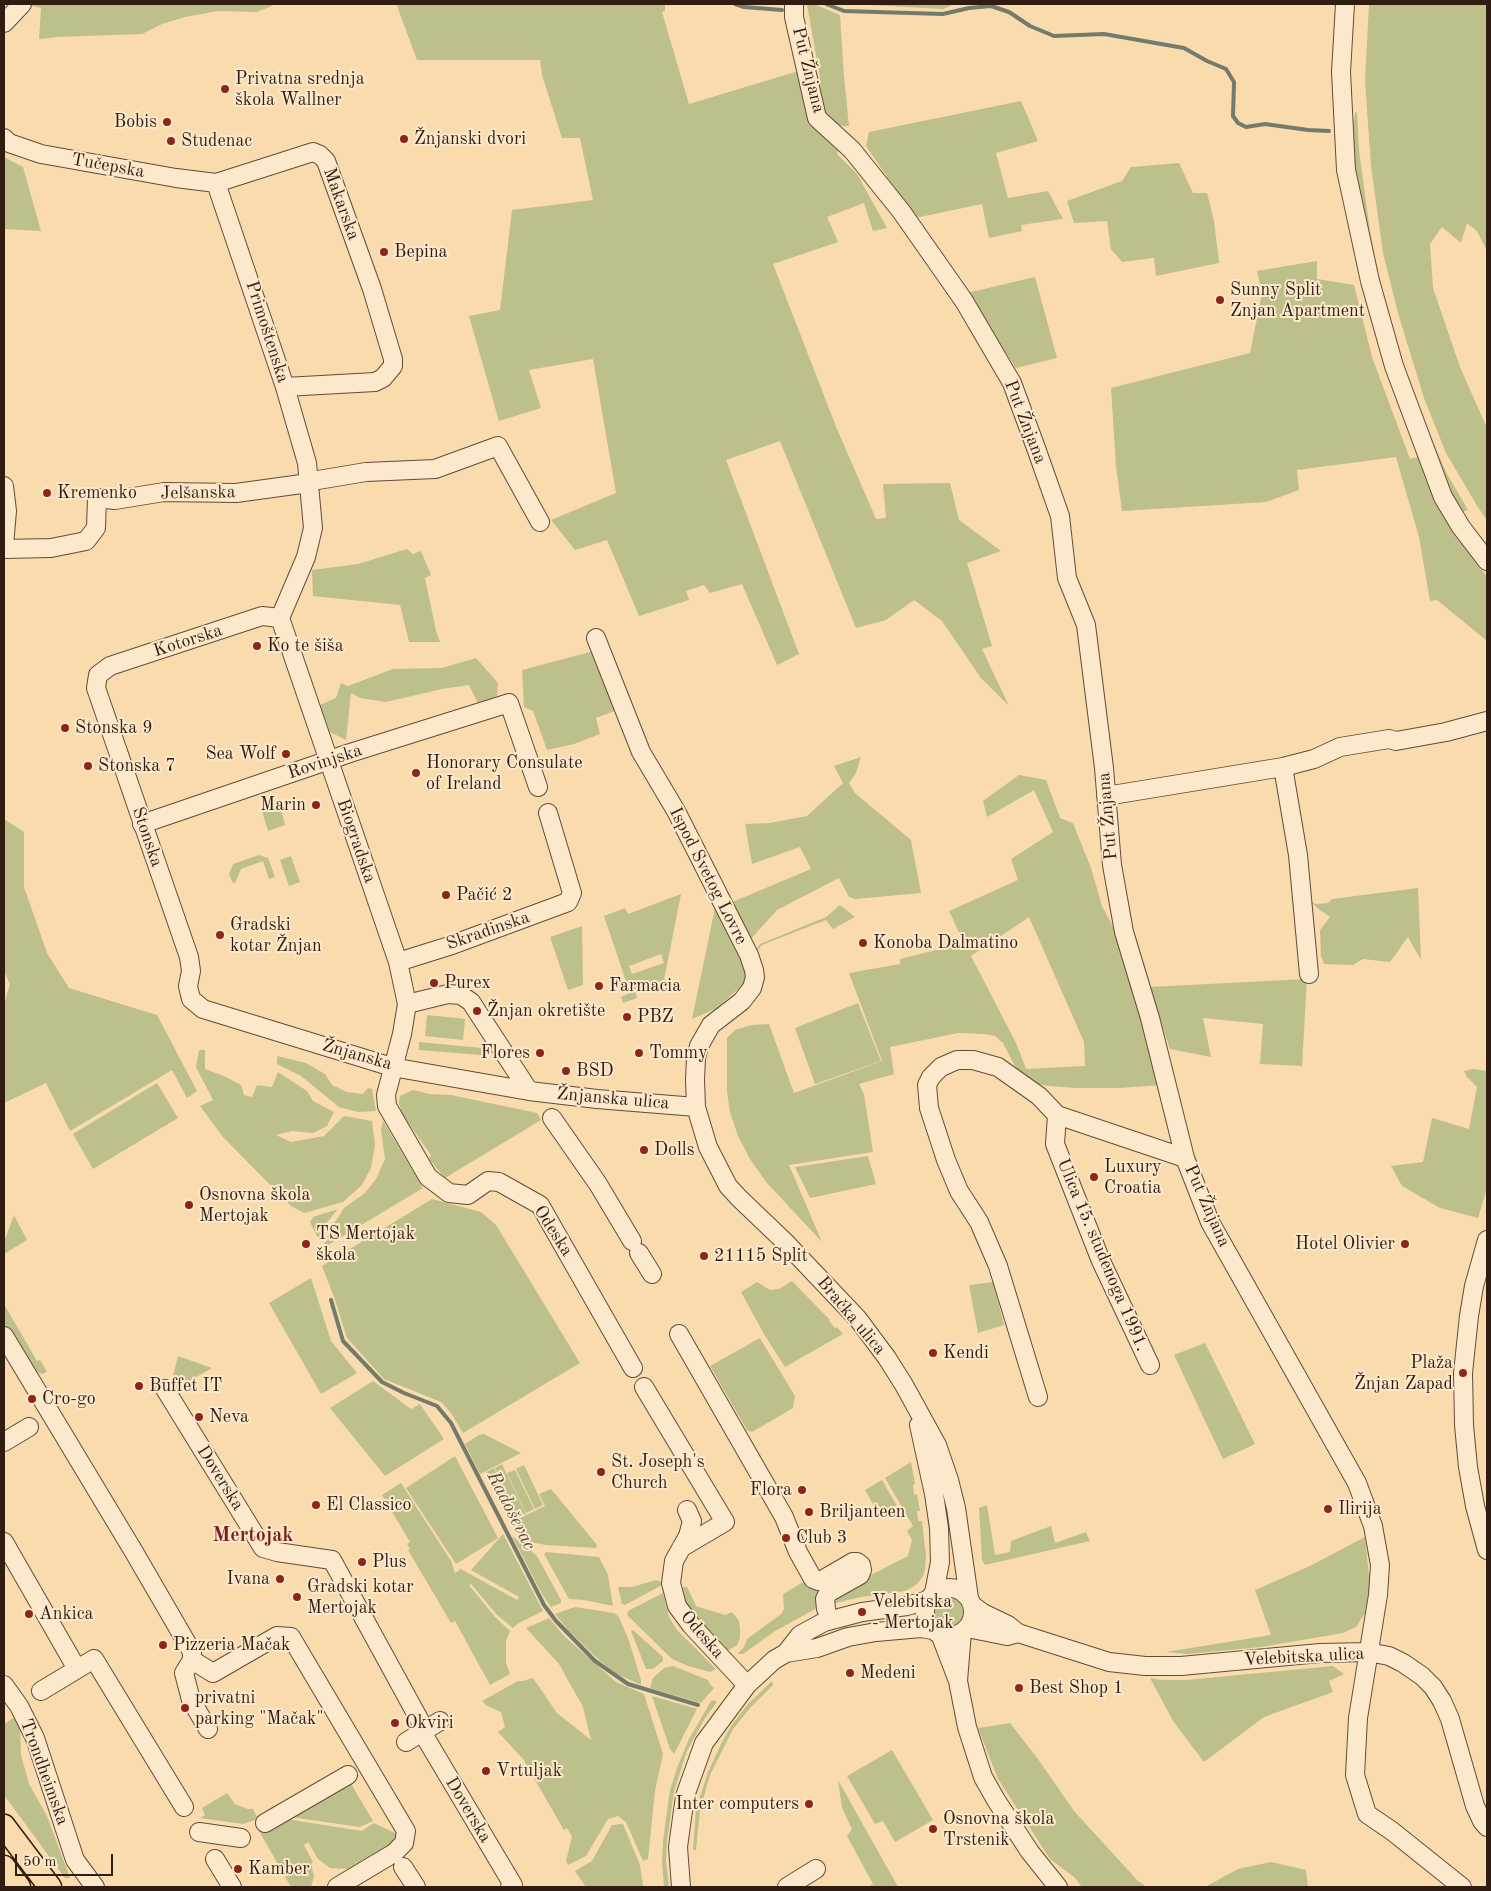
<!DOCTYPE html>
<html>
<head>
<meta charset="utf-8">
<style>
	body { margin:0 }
	#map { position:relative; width:1491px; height:1891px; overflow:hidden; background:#fadbad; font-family:"Old Standard TT",serif }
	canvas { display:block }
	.frame { position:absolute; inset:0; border:5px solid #301c11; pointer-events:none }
	.scale { position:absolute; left:15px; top:1854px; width:98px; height:22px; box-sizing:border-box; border:2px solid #301c11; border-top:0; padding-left:6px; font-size:15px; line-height:18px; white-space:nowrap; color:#301c11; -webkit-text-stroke:4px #fce8ca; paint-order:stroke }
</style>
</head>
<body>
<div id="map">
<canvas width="1491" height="1891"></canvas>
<div class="frame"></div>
<div class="scale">50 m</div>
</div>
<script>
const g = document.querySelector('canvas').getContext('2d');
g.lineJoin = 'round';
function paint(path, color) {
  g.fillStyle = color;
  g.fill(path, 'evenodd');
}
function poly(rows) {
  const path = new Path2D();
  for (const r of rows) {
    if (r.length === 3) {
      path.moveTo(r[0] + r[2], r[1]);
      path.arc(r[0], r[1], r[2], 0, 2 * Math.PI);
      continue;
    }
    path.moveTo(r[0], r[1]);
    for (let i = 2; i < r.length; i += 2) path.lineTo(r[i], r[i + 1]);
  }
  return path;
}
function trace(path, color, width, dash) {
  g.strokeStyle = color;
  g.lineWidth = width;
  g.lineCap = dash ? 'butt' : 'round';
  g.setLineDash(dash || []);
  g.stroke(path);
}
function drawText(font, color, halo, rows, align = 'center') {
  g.font = font + ' "Old Standard TT",serif';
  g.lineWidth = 4;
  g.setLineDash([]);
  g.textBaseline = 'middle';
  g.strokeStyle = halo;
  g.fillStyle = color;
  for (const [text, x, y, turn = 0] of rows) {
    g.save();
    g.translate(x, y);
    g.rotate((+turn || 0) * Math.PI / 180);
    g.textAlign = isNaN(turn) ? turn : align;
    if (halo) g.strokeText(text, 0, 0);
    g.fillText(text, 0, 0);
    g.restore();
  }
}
const green = poly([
	[29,4,271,4,272,6,257,12,218,11,185,17,162,24,142,34,57,37,39,39,41,8,28,5],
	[400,4,665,4,665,11,662,12,689,104,802,70,815,130,825,131,839,143,837,154,857,174,887,228,873,231,864,203,827,217,838,242,773,264,837,429,876,519,886,518,883,484,950,483,959,520,1001,551,967,563,992,646,982,649,1009,706,981,678,942,621,914,600,886,620,856,628,780,441,726,460,799,654,777,665,742,584,710,593,704,585,686,591,689,600,639,616,607,540,575,550,551,520,616,493,593,359,529,370,541,408,499,421,469,316,500,310,512,210,593,200,580,138,562,138,542,75,540,60,417,60,397,6],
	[814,4,840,15,844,77,849,126,842,126,831,123,820,107,820,77,807,5],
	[851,4,950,4,951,6,943,9],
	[1369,4,1487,4,1487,251,1477,231,1467,223,1461,243,1442,227,1430,244,1433,288,1460,367,1487,428,1487,520,1479,509,1446,453,1424,398,1398,313,1383,253,1371,166,1365,81],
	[1021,101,1038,141,996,153,1008,198,1048,191,1063,219,1021,225,1022,231,989,238,982,204,915,218,866,146,869,132],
	[1357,112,1359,150,1370,231,1378,273,1389,317,1414,398,1446,472,1468,510,1459,513,1447,489,1394,344,1354,174,1352,136,1355,113],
	[4,157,23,167,41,231,4,229],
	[1179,163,1193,193,1207,193,1214,221,1219,263,1156,276,1154,258,1122,262,1111,249,1107,221,1074,223,1067,201,1122,181,1131,167],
	[1317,261,1317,279,1354,285,1372,357,1410,459,1418,457,1435,502,1450,527,1487,577,1487,641,1437,600,1430,601,1419,537,1396,457,1297,470,1299,490,1266,502,1122,511,1116,466,1111,388,1250,353,1262,293,1257,271],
	[1035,277,1057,358,1016,368,967,293],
	[407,549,413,554,421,551,431,575,425,578,436,631,440,642,409,642,400,605,313,596,312,570,358,564],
	[594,651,617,710,596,718,600,734,574,744,547,750,533,711,524,707,522,670],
	[476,658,498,683,497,696,478,703,469,685,442,689,386,702,360,698,351,693,346,740,330,732,320,705,336,698,341,683,348,686,393,669,442,668],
	[861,757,856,773,849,783,855,793,911,840,921,893,855,899,849,897,839,878,777,910,748,942,730,903,811,869,800,847,752,864,745,824,770,823,807,816,843,783,834,766],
	[1019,775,1046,780,1060,818,1073,823,1091,868,1102,906,1117,934,1162,1085,1120,1088,1076,1088,1049,1086,1032,1083,1018,1072,1003,1043,995,1036,984,1034,958,1033,890,1047,894,1074,859,1084,864,1094,873,1152,789,1165,822,1242,767,1183,750,1159,738,1136,730,1112,727,1092,727,1038,735,1030,751,1025,769,1024,794,1093,882,1061,849,973,900,964,900,959,964,943,949,911,1018,880,1011,859,1053,832,1034,790,987,817,983,801],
	[1029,917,1084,1042,1085,1066,1026,1069,1016,1043,971,956],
	[277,803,280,805,285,825,268,831,262,811,263,808],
	[4,819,24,832,24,887,47,953,69,988,157,1015,197,1091,187,1098,172,1070,70,1131,46,1083,4,1103,4,1004,10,984,4,971],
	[259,855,268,858,275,877,269,879,263,861,241,869,235,883,233,883,229,874,233,864],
	[291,856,300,882,289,886,280,860],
	[1418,888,1421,960,1408,937,1390,962,1363,959,1353,965,1324,964,1321,956,1320,930,1330,917,1317,908,1310,900,1315,904,1328,903,1332,899],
	[681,894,664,980,635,990,637,998,623,1003,621,997,630,993,604,916,625,908,628,914],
	[661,954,664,963,632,974,629,966],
	[716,903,750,974,744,984,715,1009,692,1019],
	[840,905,855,917,833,929,826,920,762,945,757,951,760,967,755,951,760,944,826,917],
	[582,926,583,985,568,990,550,937],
	[1307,979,1302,1066,1260,1064,1263,1024,1203,1018,1211,1057,1170,1049,1149,987],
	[858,1003,881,1061,815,1084,795,1028],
	[427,1015,465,1019,463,1040,425,1036],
	[419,1042,482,1048,481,1055,419,1050],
	[199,1050,205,1050,205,1069,224,1076,241,1085,244,1095,252,1097,257,1085,272,1087,278,1072,307,1091,313,1101,334,1112,327,1126,313,1133,292,1131,276,1135,291,1142,324,1136,344,1116,372,1121,375,1145,371,1168,362,1185,343,1202,304,1213,291,1206,223,1137,200,1106,213,1100,196,1067],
	[277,1056,306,1063,325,1074,332,1085,347,1092,363,1094,368,1088,372,1089,376,1111,358,1112,339,1107,301,1076,277,1064],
	[1474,1069,1487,1071,1487,1188,1478,1218,1440,1208,1402,1186,1391,1166,1423,1162,1432,1118,1469,1129,1477,1087,1467,1077,1464,1071],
	[157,1083,178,1118,93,1169,73,1134],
	[413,1090,430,1094,451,1095,537,1113,541,1120,445,1178,429,1159,431,1155,402,1114,399,1103,400,1096],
	[383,1121,423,1188,323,1248,330,1230,344,1208,365,1193,376,1179,385,1159,381,1130],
	[868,1156,876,1184,810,1198,795,1167],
	[432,1199,481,1212,496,1225,580,1363,463,1433,451,1413,441,1402,384,1379,347,1338,334,1297,322,1266],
	[338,1209,325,1225,320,1242,310,1222,313,1217],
	[14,1215,27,1240,4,1254,4,1242],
	[311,1278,331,1341,357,1373,321,1394,269,1303],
	[792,1281,830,1320,829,1321,835,1328,837,1327,843,1334,785,1367,764,1334,741,1292,757,1282,770,1290,779,1289],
	[993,1282,1004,1325,978,1333,969,1285],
	[4,1304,37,1361,40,1360,47,1372,42,1374,35,1371,28,1362,4,1323],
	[760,1338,795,1396,793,1408,752,1432,747,1430,710,1366],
	[1205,1343,1255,1444,1223,1459,1174,1355],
	[178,1356,212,1368,177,1388,172,1380],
	[373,1381,411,1409,420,1404,444,1439,385,1476,330,1408],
	[483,1434,484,1434,521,1453,480,1474,465,1444,479,1435],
	[455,1456,498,1538,456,1564,406,1488],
	[911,1462,915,1484,913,1485,914,1495,917,1494,920,1511,917,1511,918,1521,922,1521,926,1556,925,1570,922,1578,916,1585,905,1591,861,1597,831,1604,832,1595,864,1581,871,1575,908,1556,912,1540,907,1531,913,1526,885,1478],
	[502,1464,526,1514,510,1521,486,1472,494,1468,509,1499,495,1468],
	[524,1465,543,1505,535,1509,516,1469],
	[515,1470,534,1509,526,1513,507,1473],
	[882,1480,897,1506,880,1516,865,1490],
	[401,1483,451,1561,455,1573,460,1570,459,1568,517,1600,519,1597,471,1570,503,1534,543,1611,517,1624,513,1628,497,1615,471,1584,469,1585,495,1617,510,1631,506,1641,506,1663,510,1674,490,1685,455,1621,451,1623,408,1550,410,1549,407,1544,410,1542,382,1495],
	[551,1489,597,1545,596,1548,546,1545,530,1542,512,1522,545,1506,539,1494],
	[987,1505,995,1555,1010,1552,1011,1541,1051,1526,1055,1543,1086,1532,1090,1541,985,1565,982,1560,979,1508],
	[512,1536,537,1556,561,1600,561,1603,551,1607,542,1594],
	[1365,1537,1370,1586,1365,1613,1356,1627,1343,1633,1261,1647,1188,1654,1166,1652,1271,1635,1255,1590,1310,1566],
	[546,1552,599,1557,608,1575,613,1606,584,1600,569,1599,544,1554],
	[656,1580,661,1582,662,1585,625,1605,622,1604,618,1587,632,1587],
	[805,1581,822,1588,821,1606,775,1631,743,1654,737,1654,744,1647,747,1639,781,1614,784,1609,783,1594],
	[683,1587,687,1587,696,1606,725,1615,732,1612,739,1621,740,1629,740,1638,737,1645,727,1651,696,1619,686,1603],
	[663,1593,669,1617,677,1630,716,1669,710,1672,688,1666,672,1659,627,1615,628,1611],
	[949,1612,14],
	[575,1607,614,1613,619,1617,629,1641,641,1680,641,1685,617,1674,600,1661,569,1631,555,1614],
	[549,1618,564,1636,616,1682,644,1694,663,1754,655,1791,648,1859,643,1861,626,1822,618,1816,608,1819,586,1856,568,1865,566,1861,572,1837,567,1828,564,1830,523,1759,498,1732,505,1727,501,1712,487,1706,482,1701,518,1681,523,1681,533,1678,557,1713,591,1740,583,1707,559,1664,526,1628],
	[633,1630,663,1657,663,1661,653,1669,646,1669,631,1631],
	[673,1666,708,1680,710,1684,714,1688,701,1703,650,1688,653,1678,664,1668],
	[1333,1666,1344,1674,1329,1681,1333,1692,1264,1717,1204,1762,1173,1721,1150,1678,1160,1680,1186,1680],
	[772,1681,773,1685,751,1707,733,1729,710,1775,700,1810,696,1850,693,1850,696,1809,708,1772,721,1744,731,1726,748,1704],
	[652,1696,697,1709,674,1754,670,1749],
	[714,1700,717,1702,705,1718,687,1751,674,1791,667,1841,666,1861,669,1887,664,1887,662,1861,663,1841,670,1790,677,1768,689,1739,711,1701],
	[15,1717,20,1730,21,1755,29,1784,47,1816,70,1878,65,1878,4,1795,4,1724],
	[1010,1723,1038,1759,1074,1811,1138,1881,1147,1887,1082,1887,1074,1877,1050,1859,998,1779,978,1728],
	[892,1750,933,1820,895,1842,883,1821,875,1824,847,1776],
	[347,1777,373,1821,360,1827,290,1817],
	[838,1780,898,1887,867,1887,873,1884,847,1836,852,1829,842,1808],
	[227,1793,235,1804,248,1809,253,1809,258,1819,243,1824,200,1818,205,1815,202,1808],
	[286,1819,362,1831,374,1823,397,1834,394,1842,348,1869,330,1868,318,1859,308,1842,304,1845,313,1862,311,1864,314,1876,311,1887,291,1887,259,1831],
	[623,1824,640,1865,643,1886,586,1887,575,1871,592,1861,612,1825],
	[1271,1862,1306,1870,1308,1887,1205,1887,1238,1869]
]);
const stream = poly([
	[735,4,744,7,782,10],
	[826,4,844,11,943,14,969,8,991,6,1009,12,1030,26,1054,36,1104,34,1184,48,1207,61,1226,69,1234,82,1233,116,1238,123,1246,127,1265,124,1308,130,1329,131],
	[331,1300,343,1341,382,1382,404,1393,437,1406,451,1423,544,1605,556,1621,595,1661,628,1684,698,1705]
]);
const minor = poly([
	[794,4,794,17,817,118,852,150,901,211,964,301,1012,383,1036,448,1060,516,1067,578,1086,625,1104,768,1112,865,1124,932,1150,1018,1185,1158,1210,1222,1357,1483,1373,1526,1380,1565,1378,1595,1358,1718,1355,1775,1367,1814,1392,1831,1462,1887],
	[1345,4,1341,72,1346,170,1370,281,1394,366,1443,497,1461,527,1487,561],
	[4,23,22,4],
	[4,138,9,143,41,154,176,178,216,183,313,152,320,155,326,161,372,289,393,359,393,366,383,378,375,382,285,387],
	[216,183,285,387,307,463,313,528,306,557,280,618],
	[4,486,7,511,4,545],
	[4,549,51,548,86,541,96,528,97,498,115,500,164,492,236,493,309,483,318,480,366,472,435,469,498,446,540,522],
	[280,618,262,616,110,666,98,675,96,688,189,957,191,971,188,986,191,999,203,1009,392,1067,529,1091,597,1099,696,1107],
	[280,618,398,962,407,1004,402,1034,386,1095,387,1106,428,1177,449,1193,468,1195,488,1181,499,1182,540,1205,633,1368],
	[596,638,641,752,676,811,749,955,754,970,755,977,752,988,742,1001,711,1025,699,1046,696,1058,695,1080,696,1107,708,1147,728,1186,739,1198,784,1241,858,1319,887,1358,904,1385,937,1445,949,1480,956,1508,969,1598],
	[1283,767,1298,855,1309,974],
	[1106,796,1283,767,1314,759,1340,747,1389,739,1396,741,1446,732,1487,721],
	[142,824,350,753,509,703,538,787],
	[398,962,449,946,568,902,572,893,548,813],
	[407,1004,448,994,461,995,471,1002,529,1091],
	[1057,1115,1055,1144,1101,1261,1150,1365],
	[552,1118,598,1184,632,1241],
	[1487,1240,1474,1286,1469,1316,1463,1373,1464,1425,1468,1467,1475,1506,1487,1550],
	[639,1253,652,1274],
	[679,1334,784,1517,798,1552,813,1579,818,1581,822,1580,853,1562,857,1562,861,1565,862,1570,860,1575,828,1593,825,1599,826,1609],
	[4,1336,134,1552,192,1652,192,1660,184,1673,191,1700,208,1729],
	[644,1387,725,1522,681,1548],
	[165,1389,263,1548,277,1552,332,1560,425,1730],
	[1038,1397,998,1266,979,1222,959,1191,946,1160,929,1108,927,1085,931,1077,941,1067,957,1060,973,1060,998,1067,1039,1096,1057,1115,1185,1158],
	[919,1425,934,1494,939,1528,940,1562,934,1593],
	[4,1442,29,1427],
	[687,1510,692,1521,688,1536,674,1561,671,1583,677,1606,691,1625,747,1685],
	[4,1542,77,1669],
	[949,1612,24],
	[972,1605,983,1613,1008,1625,1018,1633,1109,1662,1145,1666,1181,1666,1320,1653,1368,1652,1389,1656,1403,1663,1422,1676,1433,1687,1442,1701,1450,1719,1475,1806,1482,1821,1487,1827],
	[967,1628,1007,1636,1018,1633],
	[962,1632,958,1681,967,1727,983,1777,996,1800,1030,1852,1058,1887],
	[940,1634,958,1681],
	[786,1653,817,1648,848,1637,876,1632,921,1628,933,1630],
	[192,1660,213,1673,277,1636,291,1637,406,1831,404,1843,394,1853,337,1887],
	[4,1685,19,1706,35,1738,75,1860,95,1887],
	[41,1691,94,1659,184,1807],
	[422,1732,513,1885,510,1887],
	[406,1742,440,1721],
	[265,1823,348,1775],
	[199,1832,241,1838],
	[215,1859,232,1887],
	[403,1867,416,1887],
	[681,1887,678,1847,685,1796,704,1743,747,1685,774,1660,786,1653,800,1635,824,1622,862,1612,907,1606,928,1600],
	[787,1887,816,1869]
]);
const major = poly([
	[4,1826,50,1887],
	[4,1867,19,1887]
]);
const markers = [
	[225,89,5,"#8f2418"],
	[167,122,5,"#8f2418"],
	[404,139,5,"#8f2418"],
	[171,141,5,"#8f2418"],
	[384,252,5,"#8f2418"],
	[1220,300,5,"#8f2418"],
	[47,493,5,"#8f2418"],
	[257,646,5,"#8f2418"],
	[65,728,5,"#8f2418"],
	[286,754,5,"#8f2418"],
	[88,766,5,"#8f2418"],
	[416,773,5,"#8f2418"],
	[316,805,5,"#8f2418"],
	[446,895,5,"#8f2418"],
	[220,935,5,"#8f2418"],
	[863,943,5,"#8f2418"],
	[434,983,5,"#8f2418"],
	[599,986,5,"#8f2418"],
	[477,1011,5,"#8f2418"],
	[627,1017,5,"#8f2418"],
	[540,1053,5,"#8f2418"],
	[639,1053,5,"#8f2418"],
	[566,1071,5,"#8f2418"],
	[644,1150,5,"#8f2418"],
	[1094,1177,5,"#8f2418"],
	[189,1205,5,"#8f2418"],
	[306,1244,5,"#8f2418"],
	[1405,1244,5,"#8f2418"],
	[704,1256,5,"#8f2418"],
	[933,1353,5,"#8f2418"],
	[1463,1373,5,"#8f2418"],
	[139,1386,5,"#8f2418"],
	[32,1399,5,"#8f2418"],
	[199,1417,5,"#8f2418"],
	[601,1472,5,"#8f2418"],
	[802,1490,5,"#8f2418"],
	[316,1505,5,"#8f2418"],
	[1328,1509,5,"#8f2418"],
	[809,1512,5,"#8f2418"],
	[786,1538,5,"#8f2418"],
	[362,1562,5,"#8f2418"],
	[280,1579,5,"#8f2418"],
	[297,1597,5,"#8f2418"],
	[862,1612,5,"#8f2418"],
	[29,1614,5,"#8f2418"],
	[163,1645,5,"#8f2418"],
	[850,1673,5,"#8f2418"],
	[1019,1688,5,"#8f2418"],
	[185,1708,5,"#8f2418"],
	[395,1723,5,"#8f2418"],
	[486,1771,5,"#8f2418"],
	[809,1804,5,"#8f2418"],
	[933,1829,5,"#8f2418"],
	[238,1869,5,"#8f2418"]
];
const streetNames = [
	["Put Žnjana",808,70,76],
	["Tučepska",108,166,10],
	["Makarska",341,204,70],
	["Primoštenska",267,332,72],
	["Put Žnjana",1025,422,69],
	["Jelšanska",198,493,-1],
	["Kotorska",188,641,-18],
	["Rovinjska",325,762,-18],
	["Put Žnjana",1108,816,-95],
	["Stonska",147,837,71],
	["Biogradska",356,841,71],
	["Ispod Svetog Lovre",708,876,63],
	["Skradinska",488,931,-19],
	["Žnjanska",357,1055,16],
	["Žnjanska ulica",613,1099,5],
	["Put Žnjana",1207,1206,66],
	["Odeska",553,1231,57],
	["Ulica 15. studenoga 1991.",1102,1255,67],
	["Bračka ulica",851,1316,50],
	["Doverska",220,1478,58],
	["Odeska",702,1635,49],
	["Velebitska ulica",1304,1657,-3],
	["Trondheimska",44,1772,70],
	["Doverska",468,1810,59]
];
const poiNames = [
	["Privatna srednja",235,79],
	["škola Wallner",235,100],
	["Bobis",157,122,"right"],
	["Žnjanski dvori",414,139],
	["Studenac",181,141],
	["Bepina",394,252],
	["Sunny Split",1230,290],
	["Znjan Apartment",1230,311],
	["Kremenko",57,493],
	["Ko te šiša",267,646],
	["Stonska 9",75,728],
	["Sea Wolf",276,754,"right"],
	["Honorary Consulate",426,763],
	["of Ireland",426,784],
	["Stonska 7",98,766],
	["Marin",306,805,"right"],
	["Pačić 2",456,895],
	["Gradski",230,925],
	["kotar Žnjan",230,946],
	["Konoba Dalmatino",873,943],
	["Purex",444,983],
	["Farmacia",609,986],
	["Žnjan okretište",487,1011],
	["PBZ",637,1017],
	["Flores",530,1053,"right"],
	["Tommy",649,1053],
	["BSD",576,1071],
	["Dolls",654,1150],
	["Luxury",1104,1167],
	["Croatia",1104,1188],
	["Osnovna škola",199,1195],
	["Mertojak",199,1216],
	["TS Mertojak",316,1234],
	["škola",316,1255],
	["Hotel Olivier",1395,1244,"right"],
	["21115 Split",714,1256],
	["Kendi",943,1353],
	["Plaža",1453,1363,"right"],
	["Žnjan Zapad",1453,1384,"right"],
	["Buffet IT",149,1386],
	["Cro-go",42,1399],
	["Neva",209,1417],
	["St. Joseph's",611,1462],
	["Church",611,1483],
	["Flora",792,1490,"right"],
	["El Classico",326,1505],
	["Ilirija",1338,1509],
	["Briljanteen",819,1512],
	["Club 3",796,1538],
	["Plus",372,1562],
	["Ivana",270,1579,"right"],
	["Gradski kotar",307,1587],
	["Mertojak",307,1608],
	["Velebitska",872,1602],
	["- Mertojak",872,1623],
	["Ankica",39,1614],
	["Pizzeria Mačak",173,1645],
	["Medeni",860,1673],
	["Best Shop 1",1029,1688],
	["privatni",195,1698],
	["parking \"Mačak\"",195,1719],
	["Okviri",405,1723],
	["Vrtuljak",496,1771],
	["Inter computers",799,1804,"right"],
	["Osnovna škola",943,1819],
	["Trstenik",943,1840],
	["Kamber",248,1869]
];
const waterNames = [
	["Radoševac",511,1511,63]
];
const quarterNames = [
	["Mertojak",253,1536]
];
paint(green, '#bdc08a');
trace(stream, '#727b6c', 4);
trace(minor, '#624c38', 20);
trace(major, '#301c11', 25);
trace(minor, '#fce8ca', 18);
trace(major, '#fadbad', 22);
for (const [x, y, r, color] of markers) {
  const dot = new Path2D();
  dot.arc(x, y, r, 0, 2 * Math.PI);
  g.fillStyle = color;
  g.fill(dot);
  trace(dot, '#fce8ca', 2);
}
drawText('18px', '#301c11', '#fce8ca', streetNames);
drawText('18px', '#301c11', '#fce8ca', poiNames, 'left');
drawText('italic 19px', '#514c3f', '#fce8ca', waterNames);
drawText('bold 20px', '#7a1f14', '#fce8ca', quarterNames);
</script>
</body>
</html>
